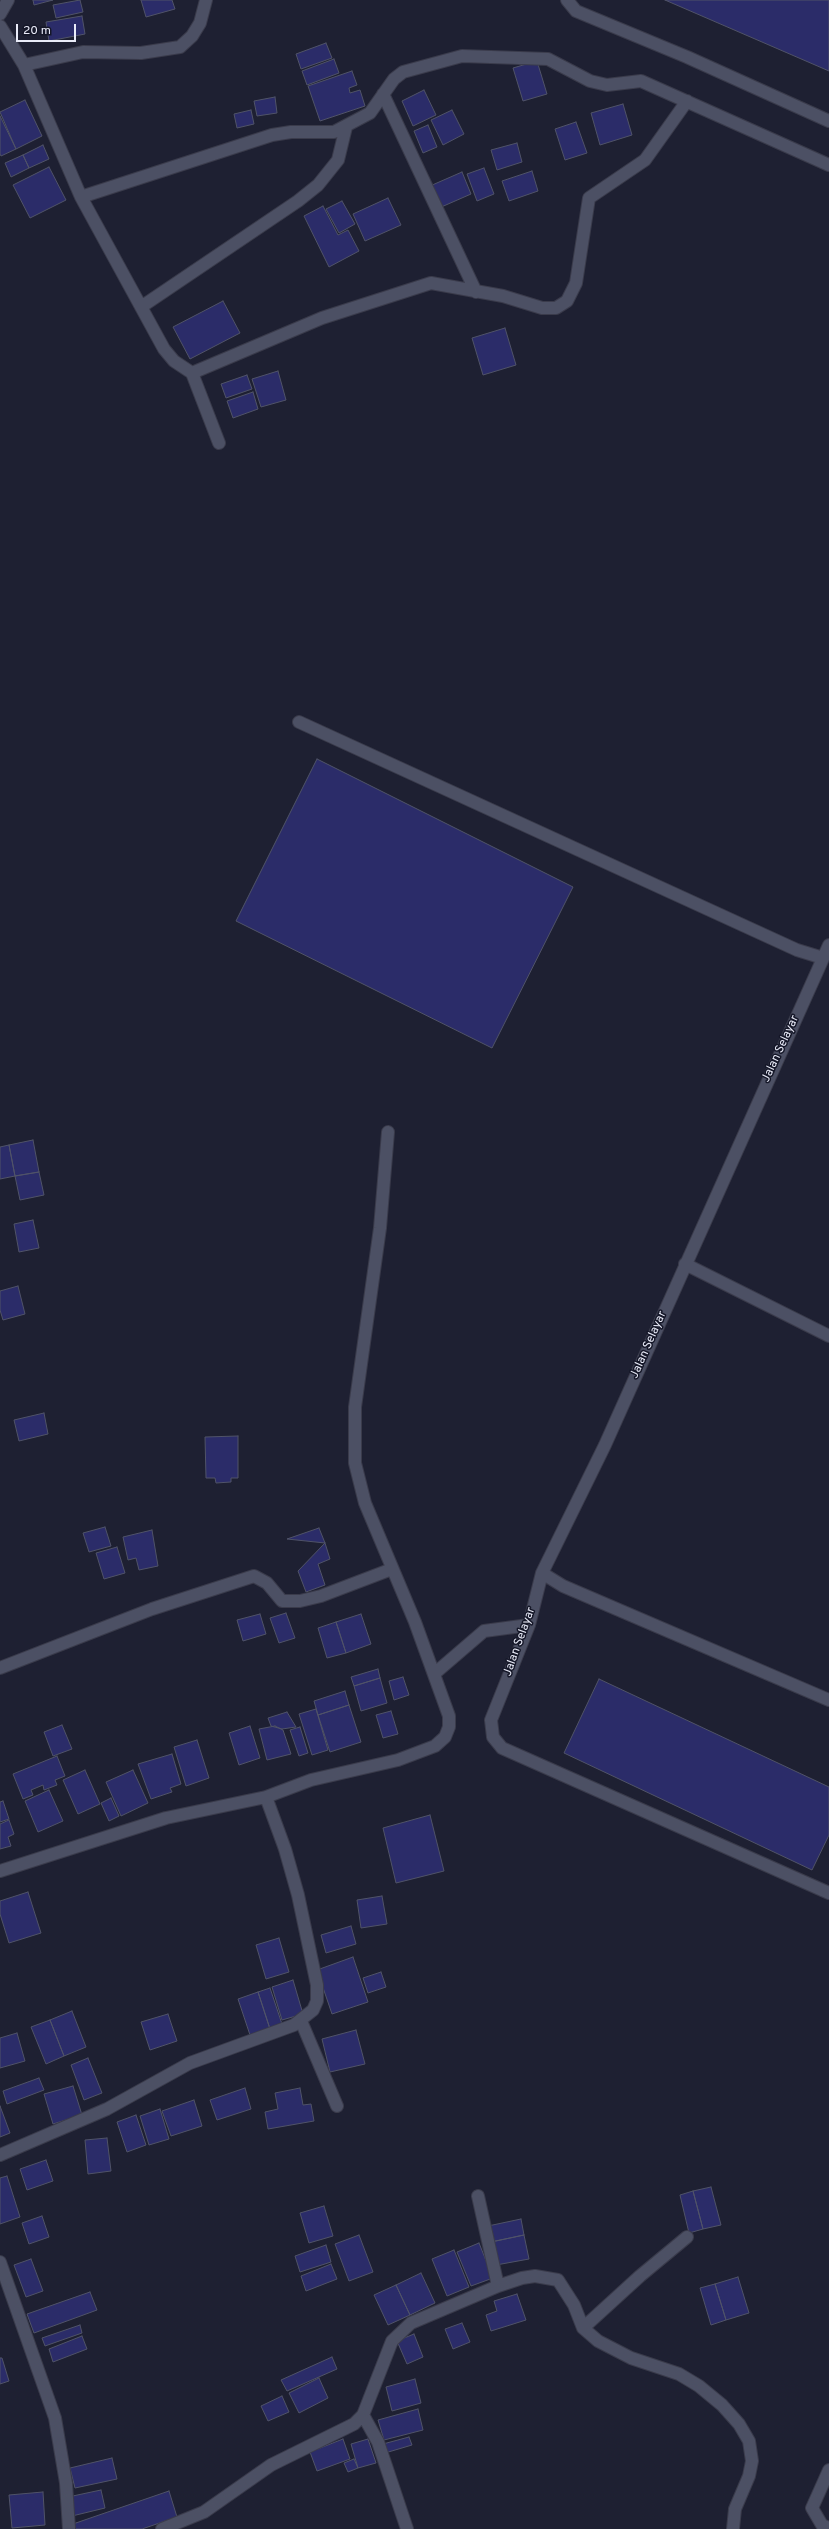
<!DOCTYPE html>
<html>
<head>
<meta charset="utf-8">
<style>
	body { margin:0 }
	#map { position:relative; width:829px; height:2529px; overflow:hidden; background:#1e2032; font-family:Overpass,sans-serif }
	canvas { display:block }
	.scale { position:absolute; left:16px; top:24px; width:60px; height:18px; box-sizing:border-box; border:2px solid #e9ebf8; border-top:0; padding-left:5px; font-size:12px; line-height:14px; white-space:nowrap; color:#e9ebf8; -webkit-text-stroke:3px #151728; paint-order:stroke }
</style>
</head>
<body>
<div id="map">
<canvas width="829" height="2529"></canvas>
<div class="scale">20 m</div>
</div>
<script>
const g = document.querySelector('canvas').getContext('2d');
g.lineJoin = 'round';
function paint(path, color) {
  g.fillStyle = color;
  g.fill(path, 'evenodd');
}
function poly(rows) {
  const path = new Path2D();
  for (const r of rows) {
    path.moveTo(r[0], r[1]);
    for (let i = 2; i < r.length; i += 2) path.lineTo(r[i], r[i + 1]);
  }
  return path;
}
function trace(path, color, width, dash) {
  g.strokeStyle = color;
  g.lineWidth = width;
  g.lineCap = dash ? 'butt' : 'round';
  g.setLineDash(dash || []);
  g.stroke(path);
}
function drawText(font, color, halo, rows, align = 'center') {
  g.font = font + ' Overpass,sans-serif';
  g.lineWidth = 3;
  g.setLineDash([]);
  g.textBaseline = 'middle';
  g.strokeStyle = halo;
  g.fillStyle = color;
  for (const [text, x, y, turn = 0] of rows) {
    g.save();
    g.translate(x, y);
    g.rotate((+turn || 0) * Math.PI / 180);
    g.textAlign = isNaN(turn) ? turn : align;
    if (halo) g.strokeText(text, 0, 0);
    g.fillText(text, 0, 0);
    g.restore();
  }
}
const building = poly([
	[33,0,53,0,34,5,33,0],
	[80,0,83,12,56,18,53,5,80,0],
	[141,0,172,0,175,9,146,17,141,0],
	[665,0,829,0,829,71,665,0],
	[82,16,85,34,49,41,46,22,82,16],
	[326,43,332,58,301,69,296,54,326,43],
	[334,59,339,73,307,85,302,71,334,59],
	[537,61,547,94,523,101,513,68,537,61],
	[352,71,357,85,349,88,350,93,360,90,365,106,320,121,308,86,352,71],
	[424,90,436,115,413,126,402,101,424,90],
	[275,97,277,113,257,116,254,101,275,97],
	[25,100,42,136,16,149,0,112,25,100],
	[623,104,632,135,600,145,591,113,623,104],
	[251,110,254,124,237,128,234,114,251,110],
	[452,110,464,134,443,145,431,120,452,110],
	[0,116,16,149,1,156,0,154,0,116],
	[576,122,587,153,565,160,555,129,576,122],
	[428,125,437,147,423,153,414,131,428,125],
	[517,143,522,162,497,170,491,150,517,143],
	[43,145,49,159,29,168,23,155,43,145],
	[23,155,29,168,11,177,5,163,23,155],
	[49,167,66,200,30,218,13,185,49,167],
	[484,168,494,194,477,201,467,174,484,168],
	[532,171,538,191,509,201,502,181,532,171],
	[462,172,471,194,439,208,430,186,462,172],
	[388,198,401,225,365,241,353,214,388,198],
	[342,201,355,224,339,233,326,209,342,201],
	[323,206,338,235,348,230,359,251,329,267,304,216,323,206],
	[223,301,240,333,190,359,173,327,223,301],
	[505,328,516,365,483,375,472,338,505,328],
	[278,371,286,400,261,407,252,379,278,371],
	[247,375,252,389,226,398,221,384,247,375],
	[253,392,258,409,233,418,227,401,253,392],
	[317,759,573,887,492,1048,236,921,317,759],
	[33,1140,39,1172,15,1176,9,1145,33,1140],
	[9,1145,15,1176,0,1179,0,1147,9,1145],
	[39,1172,44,1195,20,1200,15,1176,39,1172],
	[33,1220,39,1248,19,1252,14,1224,33,1220],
	[18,1286,25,1314,3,1320,0,1310,0,1291,18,1286],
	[44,1413,48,1434,19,1441,14,1420,44,1413],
	[238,1436,238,1478,231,1478,231,1482,216,1483,215,1478,206,1478,205,1437,238,1436],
	[105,1527,111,1546,89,1552,83,1533,105,1527],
	[319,1528,325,1543,287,1539,319,1528],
	[152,1530,158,1566,139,1570,136,1558,128,1560,123,1537,152,1530],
	[325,1543,330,1559,318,1564,325,1585,306,1592,298,1571,325,1543],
	[117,1547,125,1573,104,1579,96,1553,117,1547],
	[286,1613,295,1638,279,1643,270,1618,286,1613],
	[260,1614,266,1634,243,1641,237,1620,260,1614],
	[361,1614,371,1644,346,1653,336,1622,361,1614],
	[336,1622,346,1653,327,1658,318,1628,336,1622],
	[378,1669,380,1678,354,1686,351,1677,378,1669],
	[403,1677,409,1695,394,1700,389,1681,403,1677],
	[380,1678,387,1703,361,1711,354,1686,380,1678],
	[599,1679,829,1787,829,1835,812,1870,564,1753,599,1679],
	[345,1691,349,1705,318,1715,314,1701,345,1691],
	[349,1705,361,1742,330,1752,318,1715,349,1705],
	[316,1709,328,1750,312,1755,299,1714,316,1709],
	[391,1711,398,1734,383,1738,376,1715,391,1711],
	[287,1712,296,1727,282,1729,271,1726,268,1718,287,1712],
	[62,1725,72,1749,53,1756,44,1732,62,1725],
	[250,1726,260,1758,239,1765,229,1733,250,1726],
	[275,1726,283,1730,291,1754,267,1760,259,1729,275,1726],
	[300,1727,308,1753,299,1756,290,1730,300,1727],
	[197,1740,209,1778,186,1786,174,1747,197,1740],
	[172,1754,181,1784,170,1788,172,1792,151,1799,138,1764,172,1754],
	[57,1756,65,1776,55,1780,57,1785,44,1790,43,1785,31,1790,33,1795,23,1799,13,1774,57,1756],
	[85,1770,100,1804,78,1814,63,1780,85,1770],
	[133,1770,148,1803,121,1816,106,1782,133,1770],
	[49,1790,63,1821,38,1832,25,1801,49,1790],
	[111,1798,119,1816,109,1821,101,1803,111,1798],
	[3,1801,9,1819,0,1822,0,1802,3,1801],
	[430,1815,444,1871,396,1883,383,1828,430,1815],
	[9,1820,14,1834,8,1837,11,1846,0,1849,0,1824,9,1820],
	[28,1892,41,1933,9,1943,0,1914,0,1901,28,1892],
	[382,1896,387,1924,361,1928,357,1900,382,1896],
	[351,1926,356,1944,326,1953,321,1935,351,1926],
	[279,1938,289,1972,266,1979,256,1945,279,1938],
	[353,1957,368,2002,332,2014,317,1970,353,1957],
	[381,1972,386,1987,368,1993,363,1978,381,1972],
	[293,1980,303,2014,282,2020,272,1987,293,1980],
	[270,1988,282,2024,270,2029,258,1992,270,1988],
	[258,1992,270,2029,250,2035,238,1999,258,1992],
	[72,2011,86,2047,64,2056,50,2020,72,2011],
	[168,2014,177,2041,150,2050,141,2022,168,2014],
	[50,2020,64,2056,46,2064,31,2027,50,2020],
	[356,2030,365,2064,330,2072,322,2039,356,2030],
	[17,2033,25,2061,0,2068,0,2038,17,2033],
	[88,2058,102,2093,84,2100,71,2065,88,2058],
	[39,2078,44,2090,7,2104,3,2091,39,2078],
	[73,2086,82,2115,53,2124,44,2094,73,2086],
	[245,2088,251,2109,217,2120,210,2100,245,2088],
	[300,2088,303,2105,311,2104,314,2121,268,2129,265,2112,278,2109,275,2093,300,2088],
	[194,2100,202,2126,171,2136,162,2111,194,2100],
	[0,2106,10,2133,0,2137,0,2106],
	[160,2109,169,2139,149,2145,140,2116,160,2109],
	[136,2115,146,2145,127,2152,117,2122,136,2115],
	[107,2138,111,2171,88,2174,85,2140,107,2138],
	[46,2160,53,2181,27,2190,20,2169,46,2160],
	[7,2176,20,2217,0,2224,0,2178,7,2176],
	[711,2187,721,2225,703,2229,693,2191,711,2187],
	[693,2191,703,2229,689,2233,680,2195,693,2191],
	[324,2206,333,2236,309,2243,300,2213,324,2206],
	[42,2216,49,2237,29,2244,22,2223,42,2216],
	[521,2219,524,2235,491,2242,488,2226,521,2219],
	[359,2235,373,2272,349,2281,335,2244,359,2235],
	[524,2235,529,2259,496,2265,491,2242,524,2235],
	[479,2243,493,2278,471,2286,457,2252,479,2243],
	[326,2245,331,2262,300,2272,295,2256,326,2245],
	[454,2250,469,2287,447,2296,432,2259,454,2250],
	[31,2259,43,2291,26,2297,14,2265,31,2259],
	[331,2264,337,2279,306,2291,301,2276,331,2264],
	[421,2273,435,2303,410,2315,396,2285,421,2273],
	[738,2277,749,2313,726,2320,715,2284,738,2277],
	[715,2284,726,2320,711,2325,700,2288,715,2284],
	[396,2285,410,2315,388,2325,374,2295,396,2285],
	[90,2292,97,2310,34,2333,27,2314,90,2292],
	[517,2294,526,2320,491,2331,486,2315,497,2311,494,2301,517,2294],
	[462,2323,470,2342,453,2349,445,2329,462,2323],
	[80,2325,82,2333,45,2346,42,2338,80,2325],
	[414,2334,423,2357,407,2364,397,2341,414,2334],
	[82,2336,87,2349,53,2362,49,2349,82,2336],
	[332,2357,337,2369,287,2391,281,2380,332,2357],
	[0,2358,2,2358,9,2381,0,2384,0,2358],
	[319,2378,328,2398,299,2413,289,2393,319,2378],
	[415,2379,421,2403,392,2411,386,2387,415,2379],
	[282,2396,289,2412,268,2421,261,2406,282,2396],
	[418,2409,423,2430,384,2440,378,2420,418,2409],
	[409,2437,412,2445,385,2453,383,2444,409,2437],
	[343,2439,350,2459,317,2471,310,2452,343,2439],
	[368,2439,376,2463,358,2468,351,2444,368,2439],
	[112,2458,117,2479,75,2488,70,2468,112,2458],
	[354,2459,358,2468,348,2472,344,2463,354,2459],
	[101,2490,105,2508,72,2516,68,2497,101,2490],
	[169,2491,177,2517,142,2529,71,2529,70,2525,169,2491],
	[43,2492,45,2525,12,2528,9,2495,43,2492]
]);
const minor = poly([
	[567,0,576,11,687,57,829,121],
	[0,14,8,0],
	[0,26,24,65,81,197,164,349,174,361,192,373,219,443],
	[24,65,83,52,141,53,180,47,192,36,200,23,206,0],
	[383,94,476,292],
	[81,197,272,135,291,132,334,132,370,113,394,79,403,72,462,56,548,59,590,81,607,85,641,81,829,165],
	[141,307,298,201,318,185,338,160,346,127],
	[192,373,322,318,431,283,503,296,542,308,556,308,567,301,576,283,589,198,645,160,687,101],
	[299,722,797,950,823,958],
	[829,945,605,1445,542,1573,529,1625,491,1720,493,1737,502,1748,829,1893],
	[685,1264,829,1336],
	[542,1573,563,1586,829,1700],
	[0,1668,152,1609,254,1576,267,1583,282,1601,300,1601,321,1596,392,1569],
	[434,1674,484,1631,529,1625],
	[0,1871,166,1818,266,1797,311,1780,398,1760,435,1746,445,1737,449,1727,449,1716,415,1622,365,1503,355,1463,355,1407,380,1228,388,1132],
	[301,2021,337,2106],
	[0,2155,107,2109,190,2063,294,2025,313,2010,317,2001,317,1985,298,1895,285,1849,266,1797],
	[478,2196,498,2286],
	[0,2262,55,2418,66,2483,69,2529],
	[583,2328,640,2276,687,2237],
	[363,2415,378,2442,407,2529],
	[829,2470,812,2508,822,2525,829,2528],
	[162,2529,204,2512,271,2465,354,2424,363,2415,392,2341,411,2323,498,2286,522,2278,535,2276,558,2280,574,2305,583,2328,598,2341,631,2358,679,2374,699,2386,722,2405,739,2424,749,2441,752,2461,749,2476,735,2509,733,2529]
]);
const streetNames = [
	["Jalan Selayar",781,1049,-65],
	["Jalan Selayar",649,1345,-66],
	["Jalan Selayar",520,1642,-70]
];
paint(building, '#2b2c69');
trace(building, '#505368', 1);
trace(minor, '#3a3b4b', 14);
trace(minor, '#4c5064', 12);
drawText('12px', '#e9ebf8', '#151728', streetNames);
</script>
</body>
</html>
